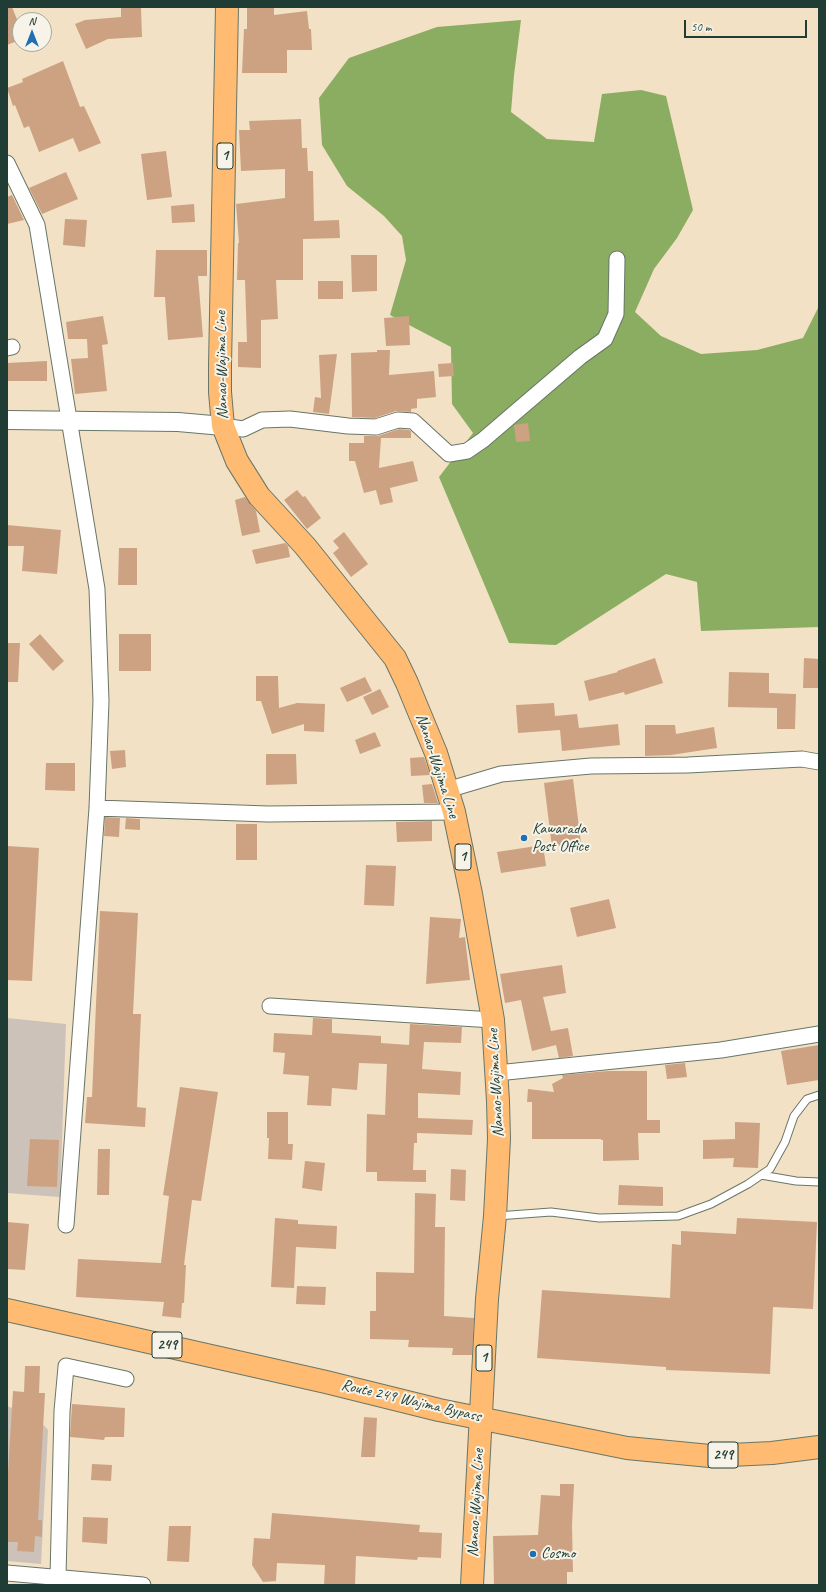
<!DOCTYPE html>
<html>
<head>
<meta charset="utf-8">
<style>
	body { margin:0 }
	#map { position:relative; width:826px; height:1592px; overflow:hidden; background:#f2e1c5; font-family:Caveat,sans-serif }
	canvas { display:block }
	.frame { position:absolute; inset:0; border:8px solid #1f3d34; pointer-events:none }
	.north { position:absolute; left:12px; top:12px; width:40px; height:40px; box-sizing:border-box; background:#f7f3e8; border:1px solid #a1aaa0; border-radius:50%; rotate:0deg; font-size:11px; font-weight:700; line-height:16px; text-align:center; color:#1f3d34 }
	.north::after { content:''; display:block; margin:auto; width:14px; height:18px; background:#1f6fb2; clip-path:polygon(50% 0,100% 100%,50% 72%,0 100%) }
	.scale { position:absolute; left:684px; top:20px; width:123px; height:18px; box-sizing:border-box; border:2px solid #1f3d34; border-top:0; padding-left:5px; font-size:12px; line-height:14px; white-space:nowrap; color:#1f3d34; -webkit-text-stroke:3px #f7f3e8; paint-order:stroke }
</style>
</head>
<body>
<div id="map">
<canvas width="826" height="1592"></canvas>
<div class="frame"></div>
<div class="north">N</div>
<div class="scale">50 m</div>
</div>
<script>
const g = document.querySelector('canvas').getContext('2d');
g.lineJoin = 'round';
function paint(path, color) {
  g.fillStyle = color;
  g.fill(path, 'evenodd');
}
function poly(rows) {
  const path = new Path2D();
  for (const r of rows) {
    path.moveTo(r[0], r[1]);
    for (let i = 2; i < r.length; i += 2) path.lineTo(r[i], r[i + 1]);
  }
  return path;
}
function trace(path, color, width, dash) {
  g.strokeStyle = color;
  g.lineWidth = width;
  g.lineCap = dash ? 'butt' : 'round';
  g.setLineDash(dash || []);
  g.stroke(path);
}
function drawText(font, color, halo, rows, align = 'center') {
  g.font = font + ' Caveat,sans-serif';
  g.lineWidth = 4;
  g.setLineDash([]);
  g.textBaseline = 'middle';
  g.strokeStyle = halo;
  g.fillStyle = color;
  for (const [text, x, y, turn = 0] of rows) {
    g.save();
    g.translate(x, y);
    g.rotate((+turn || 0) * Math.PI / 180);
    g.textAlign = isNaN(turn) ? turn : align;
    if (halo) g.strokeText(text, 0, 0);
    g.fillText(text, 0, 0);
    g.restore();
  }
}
const industrial = poly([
	[7,1018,66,1024,60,1197,7,1193],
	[7,1406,37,1418,48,1430,41,1564,7,1561]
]);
const forest = poly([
	[521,20,514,75,511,112,547,139,594,142,602,94,641,90,666,96,693,210,677,238,654,269,635,312,661,336,701,354,757,350,803,338,819,306,819,627,701,631,697,582,666,574,556,645,509,643,439,477,473,433,452,404,451,347,390,315,406,260,402,236,384,216,347,186,322,145,319,98,349,58,437,27]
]);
const building = poly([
	[7,7,12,7,20,27,20,40,7,45],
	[121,8,141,8,142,37,108,39,86,49,75,24,85,20,121,17],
	[247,8,274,8,274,15,307,11,309,29,311,29,312,50,287,50,287,73,242,73,244,29,247,29],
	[63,61,80,107,84,106,101,143,79,152,73,138,39,152,29,126,24,128,15,105,13,106,7,88,23,82,22,79],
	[301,119,302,148,307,148,308,171,313,171,314,221,339,220,340,238,303,239,303,280,276,280,278,319,261,320,261,368,238,367,238,342,247,342,245,280,237,280,238,243,239,243,236,204,285,198,285,169,241,171,239,130,250,130,249,121],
	[166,151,172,197,147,200,141,154],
	[66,172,78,199,42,214,29,188],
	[12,195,24,220,7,224,7,197],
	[194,204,195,222,172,223,171,206],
	[65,219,87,220,85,247,63,245],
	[156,250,207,250,207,276,198,276,203,337,168,340,165,297,154,297],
	[351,255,377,255,377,291,352,292],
	[318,281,343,281,343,299,318,299],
	[103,316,108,344,102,345,107,391,75,394,71,359,88,358,87,339,68,339,66,322],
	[409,316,410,345,386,346,384,318],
	[377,350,390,350,389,375,434,371,436,397,417,399,417,408,411,409,411,412,396,411,375,418,352,417,351,353,377,352],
	[337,354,329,414,313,412,315,397,321,398,319,355],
	[47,361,47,381,7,381,7,363],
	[453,363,454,376,439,377,438,364],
	[528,423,530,441,516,442,514,425],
	[399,429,409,430,411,431,411,438,381,438,379,468,413,461,418,481,390,488,393,502,380,505,376,490,364,493,355,461,349,461,349,443,364,443,364,436,378,436],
	[297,490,303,497,305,496,321,518,307,529,284,500],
	[245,497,256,511,260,532,242,536,235,500],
	[7,525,61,530,57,574,22,571,24,546,7,546],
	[344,532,368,564,351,577,333,553,339,548,333,541],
	[285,543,288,546,290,557,256,564,252,550],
	[119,548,137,548,137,585,118,585],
	[40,634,64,661,53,671,29,644],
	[119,634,151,634,151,671,119,671],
	[7,643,20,643,18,682,7,682],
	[655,658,663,683,625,695,624,692,589,701,584,681,618,672,617,671],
	[804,658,819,659,818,688,803,688],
	[729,672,769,673,769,693,796,694,795,729,777,729,777,708,728,707],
	[256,676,278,676,279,708,297,703,325,704,324,732,304,731,304,724,272,734,261,701,256,701],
	[365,677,372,691,347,702,340,688],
	[380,689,389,707,372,715,363,697],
	[554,703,555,716,577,714,579,728,618,724,620,745,562,751,560,730,518,733,516,705],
	[645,725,675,725,676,734,714,727,717,748,671,755,645,756],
	[375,732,381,746,360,754,355,740],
	[125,750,126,767,112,769,110,751],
	[266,754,296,754,297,784,266,785],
	[424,757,430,775,411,776,410,758],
	[46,763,75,763,75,791,45,790],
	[573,779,581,843,552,847,544,783],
	[432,784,438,803,424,803,422,785],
	[105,817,120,818,119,837,104,836],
	[126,818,140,819,140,830,125,829],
	[432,821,432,841,397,842,396,822],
	[236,824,257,824,257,860,236,860],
	[543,845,546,866,501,873,497,852],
	[7,846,39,848,32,981,7,980],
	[366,865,396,866,394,906,364,905],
	[609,899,616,928,577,937,570,908],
	[100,911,138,913,133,1014,141,1014,137,1107,146,1108,145,1127,85,1123,87,1097,92,1097],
	[430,917,461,919,459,938,465,937,470,980,426,984],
	[562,965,566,993,543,997,551,1031,568,1028,573,1056,559,1058,556,1045,532,1051,521,1000,505,1003,500,974],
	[313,1018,332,1019,332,1033,381,1036,381,1043,409,1045,410,1024,462,1027,461,1043,424,1042,422,1069,461,1072,460,1095,418,1093,418,1118,473,1120,472,1135,417,1133,417,1143,414,1143,413,1170,426,1170,426,1182,377,1181,377,1172,366,1172,367,1114,385,1115,387,1064,359,1063,357,1090,332,1088,331,1106,307,1105,309,1076,283,1074,285,1053,273,1052,274,1033,312,1035],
	[819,1045,819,1080,787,1085,781,1051],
	[685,1063,687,1077,667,1079,665,1065],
	[608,1071,647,1071,647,1120,660,1120,660,1133,638,1133,639,1160,603,1161,603,1140,601,1140,601,1139,532,1139,532,1102,527,1102,528,1089,554,1092,552,1084,563,1078,562,1075],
	[180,1087,218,1092,201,1201,192,1200,184,1265,186,1265,184,1303,182,1303,181,1318,162,1316,164,1302,76,1297,78,1259,161,1263,169,1196,163,1195],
	[267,1112,288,1112,288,1144,293,1144,292,1160,268,1159,269,1138,267,1138],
	[735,1122,760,1123,758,1168,733,1167,734,1158,703,1159,703,1140,735,1139],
	[30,1139,59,1140,57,1187,27,1186],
	[98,1149,110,1149,109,1195,97,1195],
	[305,1161,325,1163,322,1191,302,1188],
	[451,1169,466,1170,465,1201,450,1200],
	[619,1185,663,1187,663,1206,618,1205],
	[415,1193,436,1194,435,1227,445,1227,444,1316,474,1318,472,1355,452,1355,453,1348,408,1347,409,1340,370,1339,370,1311,376,1311,376,1272,414,1273],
	[275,1218,298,1220,298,1224,337,1226,336,1249,296,1247,294,1288,271,1287],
	[737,1218,817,1222,813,1309,773,1307,770,1374,666,1370,666,1367,537,1358,542,1290,670,1298,672,1244,681,1245,681,1231,736,1234],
	[7,1222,29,1224,25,1270,7,1269],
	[297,1286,326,1287,325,1305,296,1304],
	[25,1366,40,1366,39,1393,45,1393,38,1520,42,1520,42,1537,35,1536,34,1552,17,1551,18,1542,7,1542,7,1490,13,1391,24,1392],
	[72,1404,125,1408,124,1437,105,1437,104,1440,70,1437],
	[364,1417,377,1418,375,1457,361,1457],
	[92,1464,112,1465,111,1481,91,1480],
	[560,1484,574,1484,572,1525,573,1572,567,1572,567,1585,494,1585,493,1536,538,1535,541,1495,560,1496],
	[272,1513,420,1525,419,1532,442,1533,441,1558,418,1557,417,1560,356,1556,355,1585,324,1585,325,1565,277,1563,276,1581,263,1582,252,1565,254,1538,270,1539],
	[83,1517,108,1518,107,1544,82,1542],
	[169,1526,191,1526,189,1562,167,1561]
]);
const service = poly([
	[761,1175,796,1181,819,1182],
	[497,1216,551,1212,599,1218,678,1216,711,1204,748,1184,770,1169,785,1142,794,1116,807,1099,819,1095]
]);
const minor = poly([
	[7,163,37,225,97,589,101,701,97,808,66,1225],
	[7,348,12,347],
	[223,426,243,429,262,420,290,419,348,426,376,427,398,420,413,421,449,454,467,451,483,440,580,357,605,339,616,314,617,259],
	[447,790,501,774,591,766,688,765,802,759,819,762],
	[97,808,268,814,454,812],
	[270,1006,493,1020],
	[497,1073,721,1050,819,1034],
	[7,1573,143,1585],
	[58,1577,62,1411,66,1367,66,1366,126,1379]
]);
const tertiary = poly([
	[7,420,178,422,223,426]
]);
const primary = poly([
	[227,7,220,365,220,392,223,426,237,461,259,496,305,546,395,658,407,683,436,753,454,812,471,894,493,1020,498,1101,499,1139,495,1216,487,1299,472,1585]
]);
const trunk = poly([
	[7,1310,326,1382,439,1410,627,1448,710,1456,772,1453,819,1447]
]);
const markers = [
	[524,838,4,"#1f6fb2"],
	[533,1554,4,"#1f6fb2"]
];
const shields = [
	[225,156,16],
	[463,857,16],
	[167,1345,30],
	[484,1358,16],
	[723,1455,30]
];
const shieldNames = [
	["1",225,156],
	["1",463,857],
	["249",167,1345],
	["1",484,1358],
	["249",723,1455]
];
const streetNames = [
	["Nanao-Wajima Line",222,365,-91],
	["Nanao-Wajima Line",437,766,72],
	["Nanao-Wajima Line",496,1083,-93],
	["Route 249 Wajima Bypass",411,1401,13],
	["Nanao-Wajima Line",476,1503,-87]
];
const poiNames = [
	["Kawarada",532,829],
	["Post Office",532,847],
	["Cosmo",541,1554]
];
paint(industrial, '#ccc2b9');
paint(forest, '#8aad62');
paint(building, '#cda282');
trace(service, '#697667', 9);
trace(minor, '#697667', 17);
trace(tertiary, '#697667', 20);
trace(primary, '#697667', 24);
trace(trunk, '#697667', 24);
trace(service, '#fff', 7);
trace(minor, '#fff', 15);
trace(tertiary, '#fff', 18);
trace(primary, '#ffbb71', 22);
trace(trunk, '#ffbb71', 22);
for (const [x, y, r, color] of markers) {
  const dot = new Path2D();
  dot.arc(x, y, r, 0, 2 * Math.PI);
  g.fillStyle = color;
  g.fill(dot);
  trace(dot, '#f7f3e8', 1.5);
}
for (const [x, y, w] of shields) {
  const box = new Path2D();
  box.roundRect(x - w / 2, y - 13, w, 26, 3);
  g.fillStyle = '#f7f3e8';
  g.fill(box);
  trace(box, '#1f3d34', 1);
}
drawText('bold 15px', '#1f3d34', null, shieldNames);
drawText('16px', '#1f3d34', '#f7f3e8', streetNames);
drawText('16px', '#1f3d34', '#f7f3e8', poiNames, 'left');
</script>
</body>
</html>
